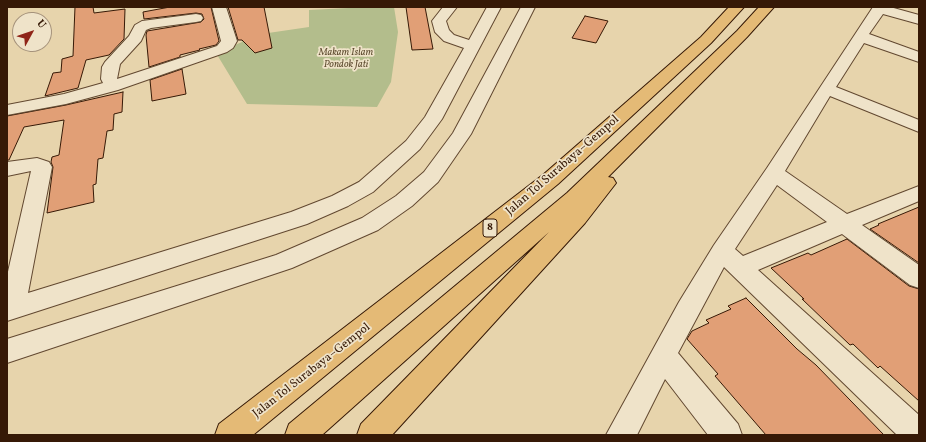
<!DOCTYPE html>
<html>
<head>
<meta charset="utf-8">
<style>
	body { margin:0 }
	#map { position:relative; width:926px; height:442px; overflow:hidden; background:#e7d4ac; font-family:Vollkorn,serif }
	canvas { display:block }
	.frame { position:absolute; inset:0; border:8px solid #361906; pointer-events:none }
	.north { position:absolute; left:12px; top:12px; width:40px; height:40px; box-sizing:border-box; background:#efe3c9; border:1px solid #a5927b; border-radius:50%; rotate:50deg; font-size:11px; font-weight:700; line-height:16px; text-align:center; color:#361906 }
	.north::after { content:''; display:block; margin:auto; width:14px; height:18px; background:#8f2418; clip-path:polygon(50% 0,100% 100%,50% 72%,0 100%) }
</style>
</head>
<body>
<div id="map">
<canvas width="926" height="442"></canvas>
<div class="frame"></div>
<div class="north">U</div>
</div>
<script>
const c = document.querySelector('canvas').getContext('2d');
c.lineJoin = 'round';
function fill(path, color) {
  c.fillStyle = color;
  c.fill(path, 'evenodd');
}
function shape(rows) {
  const path = new Path2D();
  for (const r of rows) {
    path.moveTo(r[0], r[1]);
    for (let i = 2; i < r.length; i += 2) path.lineTo(r[i], r[i + 1]);
  }
  return path;
}
function strokePath(path, color, width, dash) {
  c.strokeStyle = color;
  c.lineWidth = width;
  c.lineCap = dash ? 'butt' : 'round';
  c.setLineDash(dash || []);
  c.stroke(path);
}
function drawText(font, color, halo, rows, align = 'center') {
  c.font = font + ' Vollkorn,serif';
  c.lineWidth = 3.5;
  c.setLineDash([]);
  c.textBaseline = 'middle';
  c.strokeStyle = halo;
  c.fillStyle = color;
  for (const [text, x, y, turn = 0] of rows) {
    c.save();
    c.translate(x, y);
    c.rotate((+turn || 0) * Math.PI / 180);
    c.textAlign = isNaN(turn) ? turn : align;
    if (halo) c.strokeText(text, 0, 0);
    c.fillText(text, 0, 0);
    c.restore();
  }
}
fill(shape([
	[368,7,394,7,398,32,391,82,377,107,247,104,216,53,242,42,241,37,309,27,309,10]
]), '#b3bd8c');
const building = shape([
	[75,7,93,7,94,13,125,9,124,39,109,55,86,60,78,88,45,96,53,73,61,72,62,59,73,56,75,7],
	[170,7,211,7,219,41,216,45,199,49,200,50,180,55,180,57,149,67,146,35,147,31,201,22,204,19,202,14,196,13,144,19,143,12,170,7],
	[228,7,264,7,272,48,255,53,242,40,238,40,228,7],
	[406,7,425,7,433,49,412,50,406,7],
	[585,16,608,21,596,43,572,38,585,16],
	[182,69,186,94,152,101,150,80,182,69],
	[123,92,122,112,114,114,113,130,107,131,103,158,98,159,96,184,93,185,94,202,47,213,53,167,51,162,52,157,59,155,64,120,24,127,9,160,7,160,7,116,66,105,123,92],
	[919,207,919,263,870,229,879,225,878,224,919,207],
	[847,239,909,286,919,289,919,401,880,366,878,368,853,344,850,345,802,299,804,299,771,268,808,253,811,255,847,239],
	[746,298,797,349,816,365,884,435,766,435,715,376,718,374,687,339,692,331,709,323,706,320,731,309,728,306,746,298]
]);
fill(building, '#e19f76');
strokePath(building, '#361906', 1);
const minor = shape([
	[212,7,226,7,237,41,233,48,227,52,118,90,66,104,7,115,7,105,64,94,103,83,101,79,102,67,105,62,129,36,135,25,142,21,196,14,201,15,203,18,201,21,196,22,151,28,146,30,141,41,120,64,117,79,217,46,221,41,212,7],
	[443,7,457,7,446,21,449,30,454,35,469,40,487,7,501,7,442,119,420,149,373,192,348,206,307,224,7,321,7,276,31,171,7,176,7,162,37,158,49,162,52,167,28,293,291,212,332,196,359,182,406,141,425,117,464,48,444,41,435,32,432,21,443,7],
	[521,7,535,7,471,134,438,182,412,206,378,230,292,268,7,363,7,339,276,255,362,218,396,196,424,172,453,133,521,7],
	[873,7,890,7,919,15,919,24,883,14,869,34,919,52,919,62,864,43,836,87,919,120,919,132,830,96,785,171,847,214,919,186,919,201,862,225,919,265,919,288,910,285,842,234,758,270,919,415,919,435,897,435,724,267,678,353,738,424,742,435,708,435,665,379,637,435,606,435,679,302,714,245,767,168,873,7],
	[777,185,827,222,743,256,735,249,777,185]
]);
const highway = shape([
	[729,7,744,7,711,43,558,184,253,435,215,435,219,424,544,174,701,37,729,7],
	[759,7,774,7,747,37,608,177,613,178,616,183,585,223,392,435,357,435,361,424,549,232,322,435,285,435,289,424,567,193,737,31,759,7]
]);
strokePath(minor, '#624830', 2);
strokePath(highway, '#361906', 2);
fill(minor, '#efe3c9');
fill(highway, '#e4ba76');
drawText('italic 10px', '#5c4a2e', '#efe3c9', [
	["Makam Islam",346,53],
	["Pondok Jati",346,65]
]);
for (const [x, y, w] of [
	[490,228,14]
]) {
  const box = new Path2D();
  box.roundRect(x - w / 2, y - 9, w, 18, 3);
  c.fillStyle = '#efe3c9';
  c.fill(box);
  strokePath(box, '#361906', 1);
}
drawText('bold 11px', '#361906', null, [
	["8",490,228]
]);
drawText('12px', '#361906', '#efe3c9', [
	["Jalan Tol Surabaya–Gempol",563,166,-41],
	["Jalan Tol Surabaya–Gempol",312,371,-38]
]);
</script>
</body>
</html>
